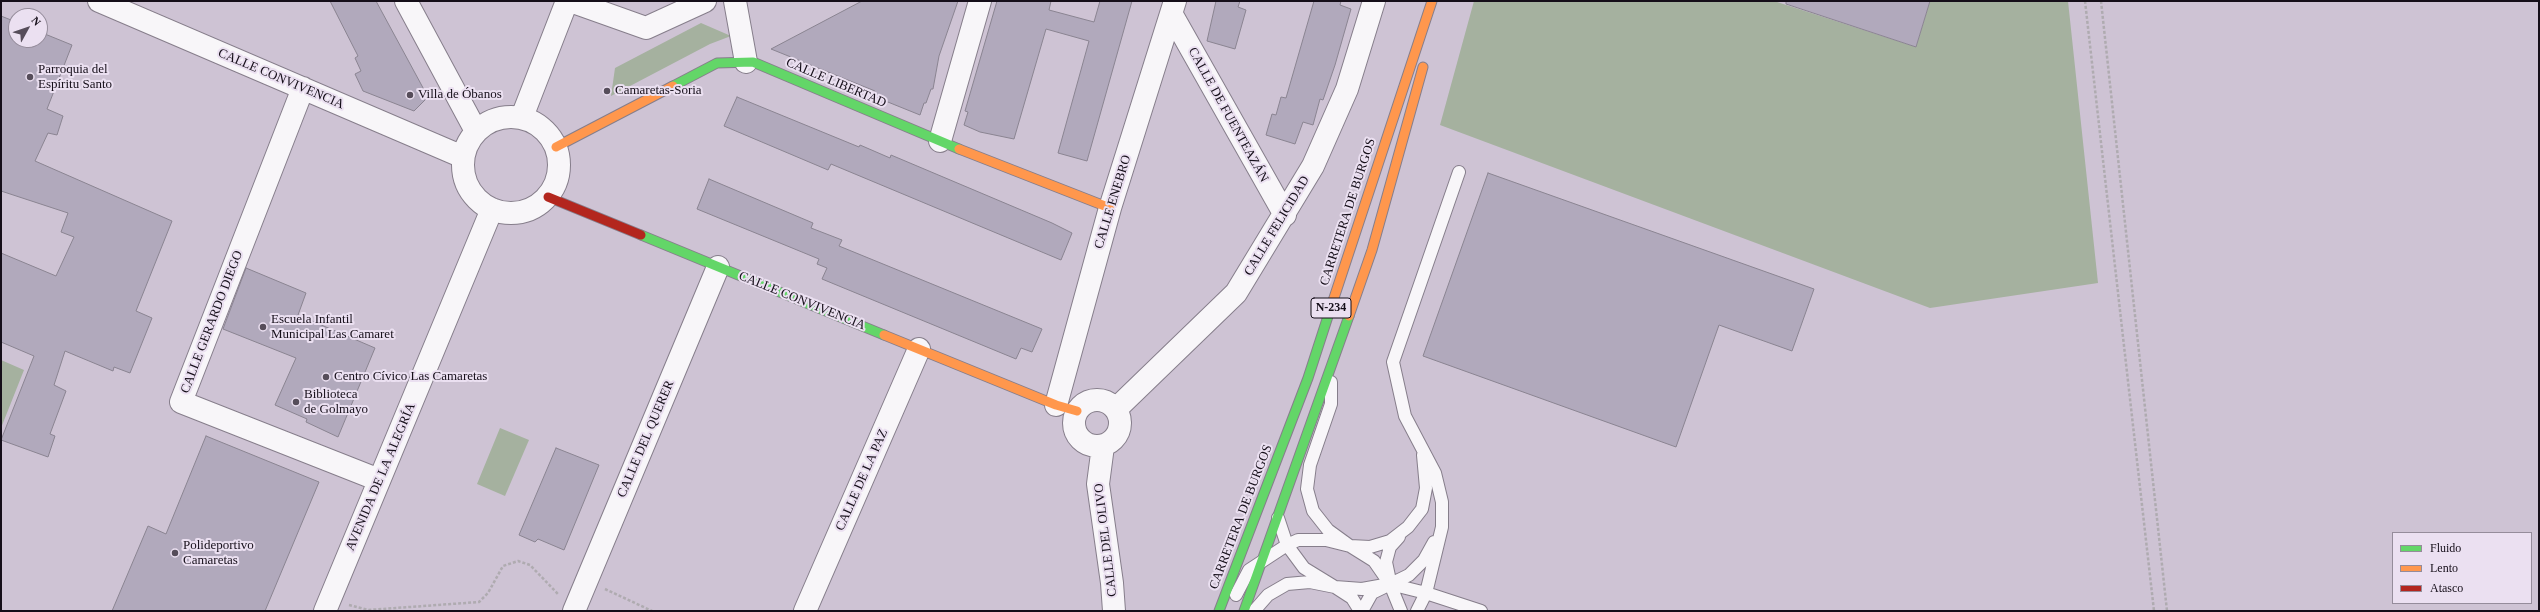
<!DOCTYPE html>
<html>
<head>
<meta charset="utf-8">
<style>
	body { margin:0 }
	#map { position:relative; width:2540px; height:612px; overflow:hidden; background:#cec3d4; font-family:"Times New Roman",serif }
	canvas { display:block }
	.frame { position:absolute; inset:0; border:2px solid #150e19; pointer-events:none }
	.legend { position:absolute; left:2392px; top:532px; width:140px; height:72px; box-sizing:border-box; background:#ebe0f1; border:1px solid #958c9b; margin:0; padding:5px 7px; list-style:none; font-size:12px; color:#150e19 }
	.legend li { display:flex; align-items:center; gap:8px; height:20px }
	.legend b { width:20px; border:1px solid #958c9b }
	.north { position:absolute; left:8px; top:8px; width:40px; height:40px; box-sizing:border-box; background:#ebe0f1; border:1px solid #958c9b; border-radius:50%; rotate:50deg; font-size:11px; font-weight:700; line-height:16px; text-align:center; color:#150e19 }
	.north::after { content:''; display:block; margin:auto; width:14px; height:18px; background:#564d5a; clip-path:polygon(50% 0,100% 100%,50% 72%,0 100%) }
</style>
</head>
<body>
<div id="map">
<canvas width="2540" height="612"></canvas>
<div class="frame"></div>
<ul class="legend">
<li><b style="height:5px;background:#63d668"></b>Fluido</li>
<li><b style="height:5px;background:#ff974d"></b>Lento</li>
<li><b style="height:5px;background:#b3261e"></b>Atasco</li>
</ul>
<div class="north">N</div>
</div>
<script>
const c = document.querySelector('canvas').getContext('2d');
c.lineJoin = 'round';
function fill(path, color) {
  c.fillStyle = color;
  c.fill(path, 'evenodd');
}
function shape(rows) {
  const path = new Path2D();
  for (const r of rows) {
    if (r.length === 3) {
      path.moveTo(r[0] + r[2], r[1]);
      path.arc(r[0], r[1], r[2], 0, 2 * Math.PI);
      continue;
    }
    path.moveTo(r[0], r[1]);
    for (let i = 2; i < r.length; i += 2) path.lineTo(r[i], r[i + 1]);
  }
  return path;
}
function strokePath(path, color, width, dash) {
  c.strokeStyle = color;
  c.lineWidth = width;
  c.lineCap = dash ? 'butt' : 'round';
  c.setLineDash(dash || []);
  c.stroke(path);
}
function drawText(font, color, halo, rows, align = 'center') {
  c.font = font + ' "Times New Roman",serif';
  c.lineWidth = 4;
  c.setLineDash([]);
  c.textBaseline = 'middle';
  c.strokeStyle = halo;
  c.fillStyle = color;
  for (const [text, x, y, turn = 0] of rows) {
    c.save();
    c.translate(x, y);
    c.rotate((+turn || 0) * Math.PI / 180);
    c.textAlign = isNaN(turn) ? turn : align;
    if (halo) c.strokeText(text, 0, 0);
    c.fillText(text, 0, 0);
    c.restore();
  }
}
fill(shape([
	[1474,1,1774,1,1916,47,1930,1,2068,1,2098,283,1930,308,1440,125],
	[701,23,731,36,710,44,611,96,615,68],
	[1,360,24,370,1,428],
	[500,428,529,440,505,496,477,484]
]), '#a5b19f');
const building = shape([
	[330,1,376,1,428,97,414,111,363,91,355,74,361,71,355,58,358,56,330,1],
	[862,1,958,1,939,56,933,89,931,89,926,103,924,103,920,115,873,96,875,91,771,49,862,1],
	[997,1,1051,1,1049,10,1094,22,1100,1,1132,1,1087,161,1058,153,1089,41,1046,29,1014,139,980,132,964,125,968,112,965,111,997,1],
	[1216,1,1240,1,1238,7,1246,10,1235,49,1207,41,1216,1],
	[1314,1,1341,1,1340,5,1351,9,1335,65,1323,100,1320,99,1313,125,1303,122,1295,144,1266,135,1272,114,1276,115,1281,97,1286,98,1314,1],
	[1786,1,1930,1,1916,47,1786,4,1786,1],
	[1,16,16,22,16,40,40,40,40,32,72,45,47,109,63,116,57,135,48,133,35,161,172,221,136,311,152,318,130,373,114,367,113,371,65,351,54,385,66,391,50,434,55,436,48,457,1,440,34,356,1,342,1,253,56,276,74,237,61,232,68,213,1,191,1,16],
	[737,97,859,147,860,145,890,158,891,155,1052,223,1072,233,1061,260,831,164,828,170,724,126,737,97],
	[1488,173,1814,289,1792,351,1719,325,1676,447,1423,356,1488,173],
	[709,179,813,223,811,228,842,240,839,246,1042,329,1032,352,1021,348,1016,359,822,279,827,268,817,264,819,259,697,209,709,179],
	[246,268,306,293,298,315,375,348,338,437,306,422,307,419,275,405,296,358,223,329,246,268],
	[206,436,319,482,265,611,112,611,148,526,166,534,206,436],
	[556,448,599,465,564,550,538,539,535,542,519,535,556,448]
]);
fill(building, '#b1a9bc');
strokePath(building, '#8a8491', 1);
const lane = shape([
	[1331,382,1331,404,1310,465,1307,489,1313,511,1328,530,1350,546,1370,547,1390,541,1408,527,1422,509,1426,488,1423,455],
	[1278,518,1287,545,1304,568,1335,587,1362,589,1390,584,1426,593,1481,611],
	[1390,581,1386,562,1390,547,1399,537],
	[1236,595,1249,570,1287,545,1298,540,1326,540,1350,546,1374,561,1390,584,1401,611],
	[1254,611,1268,595,1287,584,1310,582,1335,587,1352,598,1360,611],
	[1362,611,1372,593,1409,575,1424,560,1434,542],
	[1417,611,1426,593,1442,527,1442,502,1435,473,1405,416,1393,362,1459,172]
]);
const street = shape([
	[99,1,463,157],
	[406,1,476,131],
	[570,1,646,28,705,1],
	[735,1,746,62],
	[1172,15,1285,215],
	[303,88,181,402,379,480],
	[511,165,48],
	[522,117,567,1],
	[940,141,980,1],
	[1097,423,23],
	[1056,405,1110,208,1175,1],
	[1116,409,1236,293,1313,166,1347,89,1374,1],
	[1103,446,1098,484,1112,583,1114,611],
	[325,611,492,209],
	[574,611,718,267],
	[805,611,919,349]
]);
const fast = shape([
	[673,86,717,63,753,62,959,149],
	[641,235,884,335],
	[1219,611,1308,378,1331,307],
	[1244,611,1349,316]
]);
const slow = shape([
	[556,147,673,86],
	[959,149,1110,208],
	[1331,307,1432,1],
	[1349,316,1372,250,1423,67],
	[884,335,1056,405,1077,411]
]);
const jam = shape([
	[548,197,641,235]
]);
strokePath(lane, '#867e8b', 14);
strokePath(street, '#867e8b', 24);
strokePath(fast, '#867e8b', 11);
strokePath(slow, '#867e8b', 11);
strokePath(jam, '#867e8b', 11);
strokePath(shape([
	[2085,1,2154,611],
	[2101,1,2167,611],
	[605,589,652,611],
	[349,605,368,610,479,602,488,593,503,566,518,561,530,565,558,594]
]), '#afabb0', 2.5, [3, 2]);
strokePath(lane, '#f8f6f9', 12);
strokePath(street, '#f8f6f9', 22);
strokePath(fast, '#63d668', 9);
strokePath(slow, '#ff974d', 9);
strokePath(jam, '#b3261e', 9);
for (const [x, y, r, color] of [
	[30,77,4,"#564d5a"],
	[607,91,4,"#564d5a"],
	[410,95,4,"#564d5a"],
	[263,327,4,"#564d5a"],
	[326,377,4,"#564d5a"],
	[296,402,4,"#564d5a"],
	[175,553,4,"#564d5a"]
]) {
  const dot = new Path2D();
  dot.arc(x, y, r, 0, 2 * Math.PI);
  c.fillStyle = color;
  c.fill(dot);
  strokePath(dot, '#ebe0f1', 1.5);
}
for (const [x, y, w] of [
	[1331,308,40]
]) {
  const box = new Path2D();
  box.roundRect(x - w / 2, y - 10, w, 20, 3);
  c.fillStyle = '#ebe0f1';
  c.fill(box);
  strokePath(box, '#150e19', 1);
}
drawText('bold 12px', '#150e19', null, [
	["N-234",1331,308]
]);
drawText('13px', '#150e19', '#ebe0f1', [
	["Parroquia del",38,70],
	["Espíritu Santo",38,85],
	["Camaretas-Soria",615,91],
	["Villa de Óbanos",418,95],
	["Escuela Infantil",271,320],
	["Municipal Las Camaret",271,335],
	["Centro Cívico Las Camaretas",334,377],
	["Biblioteca",304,395],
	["de Golmayo",304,410],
	["Polideportivo",183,546],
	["Camaretas",183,561]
], 'left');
drawText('13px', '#150e19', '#ebe0f1', [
	["CALLE CONVIVENCIA",281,79,23],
	["CALLE LIBERTAD",836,83,23],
	["CALLE DE FUENTEAZÁN",1228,115,61],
	["CALLE ENEBRO",1113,202,-73],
	["CARRETERA DE BURGOS",1348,212,-72],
	["CALLE FELICIDAD",1277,226,-59],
	["CALLE CONVIVENCIA",802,301,22],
	["CALLE GERARDO DIEGO",212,322,-69],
	["CALLE DEL QUERER",646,439,-67],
	["AVENIDA DE LA ALEGRÍA",381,477,-67],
	["CALLE DE LA PAZ",862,480,-66],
	["CARRETERA DE BURGOS",1241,517,-69],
	["CALLE DEL OLIVO",1106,540,-97]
]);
</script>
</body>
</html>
